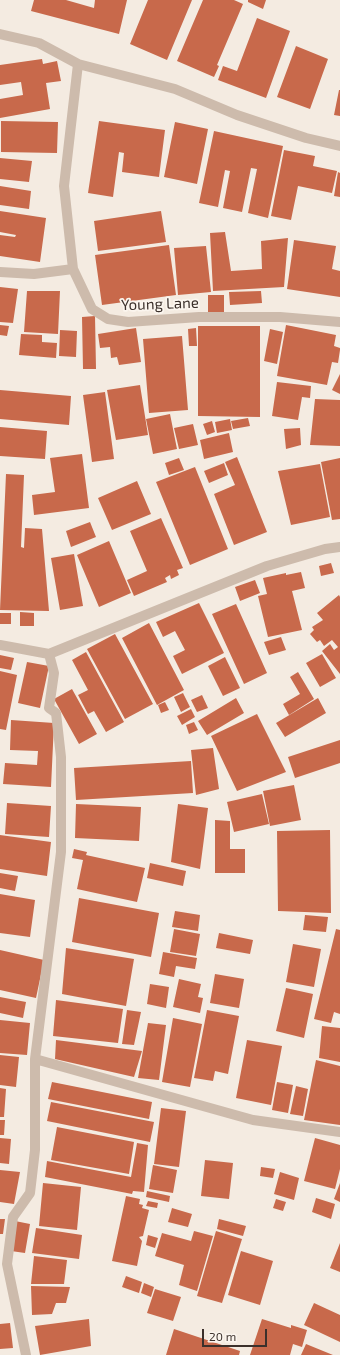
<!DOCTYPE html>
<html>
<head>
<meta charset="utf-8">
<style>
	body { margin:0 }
	#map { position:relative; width:340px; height:1355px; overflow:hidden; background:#f4ebe1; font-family:"Exo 2",sans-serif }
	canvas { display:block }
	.scale { position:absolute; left:202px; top:1329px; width:65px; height:18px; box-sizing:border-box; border:2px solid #3b302b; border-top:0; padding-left:5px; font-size:12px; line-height:14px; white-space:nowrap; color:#3b302b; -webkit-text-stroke:3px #fbf5ee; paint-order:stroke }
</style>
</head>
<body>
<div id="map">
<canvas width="340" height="1355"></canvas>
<div class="scale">20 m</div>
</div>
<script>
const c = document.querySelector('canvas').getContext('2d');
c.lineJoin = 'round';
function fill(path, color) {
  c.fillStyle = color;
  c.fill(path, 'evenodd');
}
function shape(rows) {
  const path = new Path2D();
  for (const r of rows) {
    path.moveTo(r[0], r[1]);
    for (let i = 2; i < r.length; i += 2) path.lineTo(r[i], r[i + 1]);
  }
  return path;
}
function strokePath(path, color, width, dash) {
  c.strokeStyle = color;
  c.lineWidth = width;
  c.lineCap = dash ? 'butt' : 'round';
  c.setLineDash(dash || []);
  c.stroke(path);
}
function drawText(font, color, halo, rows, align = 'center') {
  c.font = font + ' "Exo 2",sans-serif';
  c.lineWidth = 3.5;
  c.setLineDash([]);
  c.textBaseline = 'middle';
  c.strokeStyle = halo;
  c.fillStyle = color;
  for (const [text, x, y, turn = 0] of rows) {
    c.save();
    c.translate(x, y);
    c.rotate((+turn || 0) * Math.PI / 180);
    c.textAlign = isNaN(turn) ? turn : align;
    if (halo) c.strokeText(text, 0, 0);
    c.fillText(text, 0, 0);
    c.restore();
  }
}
fill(shape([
	[34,0,66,0,94,8,95,0,127,0,119,34,31,11],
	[148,0,192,0,167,60,130,44],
	[203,0,234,0,243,4,217,65,219,66,214,77,177,61],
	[248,0,266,0,263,9,248,2],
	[257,18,290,31,266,98,218,80,223,66,237,71],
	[296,46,328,59,310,109,277,97],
	[42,59,43,64,57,61,61,81,46,83,50,109,0,118,0,99,23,95,21,82,0,85,0,65],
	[339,90,340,90,340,116,334,115],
	[1,121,58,122,57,153,1,152],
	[99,121,165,130,159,177,122,172,124,153,119,152,113,197,88,193],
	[175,122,208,129,197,184,164,177],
	[214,131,283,146,268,218,248,213,257,169,251,168,242,212,223,208,230,171,225,170,218,207,199,203],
	[284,150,315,156,313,166,337,171,332,193,298,186,291,220,271,216],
	[0,158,32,161,29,182,0,179],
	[338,172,340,173,340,197,334,196],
	[0,186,31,191,29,209,0,205],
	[0,211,46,218,40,262,0,256,0,235,15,237,16,235,0,232],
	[161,211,166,242,98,251,94,221],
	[225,232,231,271,262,269,261,241,288,238,284,287,213,291,210,233],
	[294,240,336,246,332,269,340,271,340,297,287,289],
	[169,245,176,295,102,305,95,255],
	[206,246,211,292,178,295,174,248],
	[0,287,18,289,13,323,0,322],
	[27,291,60,291,58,334,24,332],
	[261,291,262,303,230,305,229,292],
	[208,295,224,295,224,312,208,313],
	[95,316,96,369,83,369,82,317],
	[0,325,9,326,7,336,0,335],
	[286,325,336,335,334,346,340,348,340,350,338,363,332,362,327,385,277,376],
	[198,326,260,326,260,417,198,416],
	[136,328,141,362,119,365,117,357,111,358,110,347,100,348,98,334],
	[196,328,197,346,189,346,188,329],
	[270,329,283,332,277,364,264,361],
	[60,330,77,331,76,357,59,356],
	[21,334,42,335,42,342,57,343,56,358,19,355],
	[182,336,188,410,149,413,143,339],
	[340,374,340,394,332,390],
	[277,382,311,386,310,398,302,397,298,420,272,416],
	[140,385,148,435,116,440,107,390],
	[0,390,71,396,69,425,0,419],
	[105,392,114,459,92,462,83,395],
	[315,399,340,400,340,446,310,445],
	[170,414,177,449,153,454,146,419],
	[248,418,250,426,233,429,231,421],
	[230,419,232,430,217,433,215,422],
	[212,421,215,432,207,435,203,424],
	[193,424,198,445,179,449,174,428],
	[0,427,47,431,45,459,0,456],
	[300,428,301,445,286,449,284,429],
	[229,433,233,452,204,459,200,440],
	[82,454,89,508,34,515,32,495,55,492,50,458],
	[237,457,267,532,234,545,214,494,235,485,225,462],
	[179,458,184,470,169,475,165,463],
	[340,458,340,519,332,520,321,462],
	[224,463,228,475,209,483,204,471],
	[320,464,330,517,291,525,278,471],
	[195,467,228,549,190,565,156,482],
	[6,474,24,475,21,547,24,548,25,528,42,529,49,611,0,610],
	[137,481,151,514,112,530,98,498],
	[161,518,183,568,177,570,179,575,171,579,170,575,165,578,167,582,134,596,127,580,147,571,130,531],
	[90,522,96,537,71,547,66,531],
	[109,541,131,593,99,607,77,555],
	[74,554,83,606,60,610,51,558],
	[331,563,334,573,321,576,319,566],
	[301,572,305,588,292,591,302,630,268,637,258,596,267,594,263,578,286,573,286,575],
	[255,580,260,593,240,601,235,587],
	[339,595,340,597,340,674,322,651,330,644,334,650,338,647,332,640,324,646,320,640,317,642,310,634,314,630,312,627,323,620,317,613],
	[199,603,224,653,182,674,173,656,185,650,175,631,163,637,156,622],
	[236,604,267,673,244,684,212,614],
	[20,612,34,613,34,626,20,626],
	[0,613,11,613,11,624,0,624],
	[149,623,184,690,157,705,122,638],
	[115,634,153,704,125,719,87,649],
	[281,637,286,650,269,655,264,642],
	[86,652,124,722,106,732,94,711,88,714,78,695,88,690,72,660],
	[322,654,336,678,320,687,306,663],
	[0,655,14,658,11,670,0,668],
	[225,657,240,688,223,696,208,666],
	[27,662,49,666,40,708,18,703],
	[0,671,17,675,6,730,0,729],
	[298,672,314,699,289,715,283,704,300,694,290,677],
	[72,689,97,734,79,744,54,699],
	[183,693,190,707,181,712,174,697],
	[202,695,208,708,197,712,191,700],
	[236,698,244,713,207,735,198,721],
	[318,698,326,713,285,737,276,723],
	[165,702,169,710,161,713,158,705],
	[191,709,195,717,182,725,177,716],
	[257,714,286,772,237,791,211,736],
	[11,720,54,723,51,787,3,784,5,763,37,765,38,751,10,750],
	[194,722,198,730,189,734,186,725],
	[340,740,340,763,295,778,288,757],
	[213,748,219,789,196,795,191,750],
	[191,761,193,793,76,800,74,768],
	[294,785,301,820,270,826,263,791],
	[262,794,269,824,234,832,227,802],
	[7,803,51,806,49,837,5,834],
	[76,804,141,807,139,841,75,838],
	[178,804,208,808,200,869,171,862],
	[215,820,230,821,230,849,245,849,245,873,215,873],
	[330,830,331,913,278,911,277,831],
	[0,835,51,842,47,876,0,869],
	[74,849,87,852,86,855,145,868,137,902,77,889,83,860,72,858],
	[150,863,186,871,183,886,147,878],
	[0,873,18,876,15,891,0,888],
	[0,894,35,900,30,937,0,933],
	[79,898,159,913,151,957,72,942],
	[175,911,200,915,198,931,172,927],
	[305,915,328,917,326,932,303,930],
	[174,929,200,934,196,956,170,952],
	[336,929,340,930,340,1014,334,1012,331,1023,314,1019],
	[219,933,253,940,250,954,216,948],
	[293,944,321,949,314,987,286,982],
	[66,948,134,959,126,1006,62,994],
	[0,950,44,960,36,998,0,990],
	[163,952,197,958,195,969,176,966,174,977,159,974],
	[215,974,244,979,239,1008,210,1003],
	[179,979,201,984,198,997,203,998,200,1013,173,1007],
	[150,984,169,987,166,1008,147,1004],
	[286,988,313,994,304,1038,276,1031],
	[0,997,26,1002,23,1018,0,1013],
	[56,1000,123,1009,118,1043,53,1036],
	[127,1010,141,1012,134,1045,122,1044],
	[207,1010,239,1016,228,1074,215,1071,213,1081,194,1078],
	[173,1018,202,1024,190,1087,162,1082],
	[0,1020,30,1023,27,1055,0,1053],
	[148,1023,166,1025,159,1080,138,1078],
	[322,1026,340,1028,340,1062,319,1058],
	[56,1040,142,1051,134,1077,55,1059],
	[247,1040,282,1046,271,1105,236,1098],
	[0,1055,19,1057,16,1087,0,1085],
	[316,1060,340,1066,340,1125,304,1120],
	[52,1082,152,1102,149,1119,48,1099],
	[277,1082,293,1085,288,1113,272,1110],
	[296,1086,308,1089,303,1116,290,1114],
	[0,1088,6,1089,4,1117,0,1117],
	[51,1102,154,1122,150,1142,47,1121],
	[161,1108,186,1111,179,1167,154,1164],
	[0,1120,5,1120,4,1135,0,1135],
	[57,1127,134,1142,129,1174,51,1160],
	[0,1138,11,1139,9,1164,0,1163],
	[315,1138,340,1145,340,1169,335,1189,304,1181],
	[137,1143,148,1145,144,1192,133,1191,132,1194,45,1177,47,1161,131,1177],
	[205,1160,233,1163,229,1199,201,1196],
	[153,1165,177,1170,173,1193,149,1189],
	[261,1167,275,1169,273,1178,260,1176],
	[0,1170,20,1172,14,1204,0,1202],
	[280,1172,299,1178,294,1200,274,1194],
	[43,1183,81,1187,77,1230,39,1226],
	[340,1183,340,1202,334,1199],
	[147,1191,170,1196,169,1202,146,1197],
	[126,1196,140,1199,139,1204,143,1205,142,1208,149,1210,143,1236,139,1237,142,1241,137,1266,112,1261],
	[316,1198,335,1204,331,1219,312,1212],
	[276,1199,286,1202,283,1211,273,1208],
	[148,1201,158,1203,157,1208,146,1206],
	[172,1208,192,1214,188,1227,168,1222],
	[0,1219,5,1219,3,1234,0,1234],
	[219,1219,246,1226,243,1236,217,1229],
	[15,1221,30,1224,25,1253,11,1251],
	[36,1228,82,1235,79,1259,32,1253],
	[194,1231,213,1236,197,1291,179,1285,184,1265,155,1256,162,1233,191,1241],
	[216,1231,242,1239,222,1303,197,1296],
	[148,1235,158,1238,155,1248,146,1245],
	[340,1243,340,1272,330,1268],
	[241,1251,273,1261,260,1305,228,1295],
	[34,1256,67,1260,64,1284,31,1284],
	[126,1276,142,1282,139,1293,122,1287],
	[144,1283,154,1287,151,1297,141,1293],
	[31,1286,70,1287,66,1303,56,1303,52,1314,32,1315],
	[155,1289,181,1297,173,1321,147,1313],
	[314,1303,340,1315,340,1342,304,1325],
	[89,1319,91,1346,40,1355,35,1326],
	[262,1319,291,1328,291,1325,307,1330,302,1347,293,1344,290,1355,250,1355],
	[10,1323,13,1348,0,1349,0,1324],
	[174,1329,240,1351,239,1355,166,1355],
	[306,1344,333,1355,301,1355]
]), '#c8694b');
strokePath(shape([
	[0,34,39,43,78,64,175,89,237,115,306,138,340,146],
	[78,64,64,186,73,269,92,309,108,319,128,322,199,317,280,317,340,322],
	[0,272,34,274,73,269],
	[0,645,49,654,267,566,325,549,340,547],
	[35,1059,253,1120,340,1132],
	[26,1355,7,1264,13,1217,30,1193,35,1150,35,1059,61,852,61,757,56,713,49,708,54,673,49,654]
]), '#cdbbac', 10);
drawText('15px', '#3b302b', '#fbf5ee', [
	["Young Lane",160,304,-2]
]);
</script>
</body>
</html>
